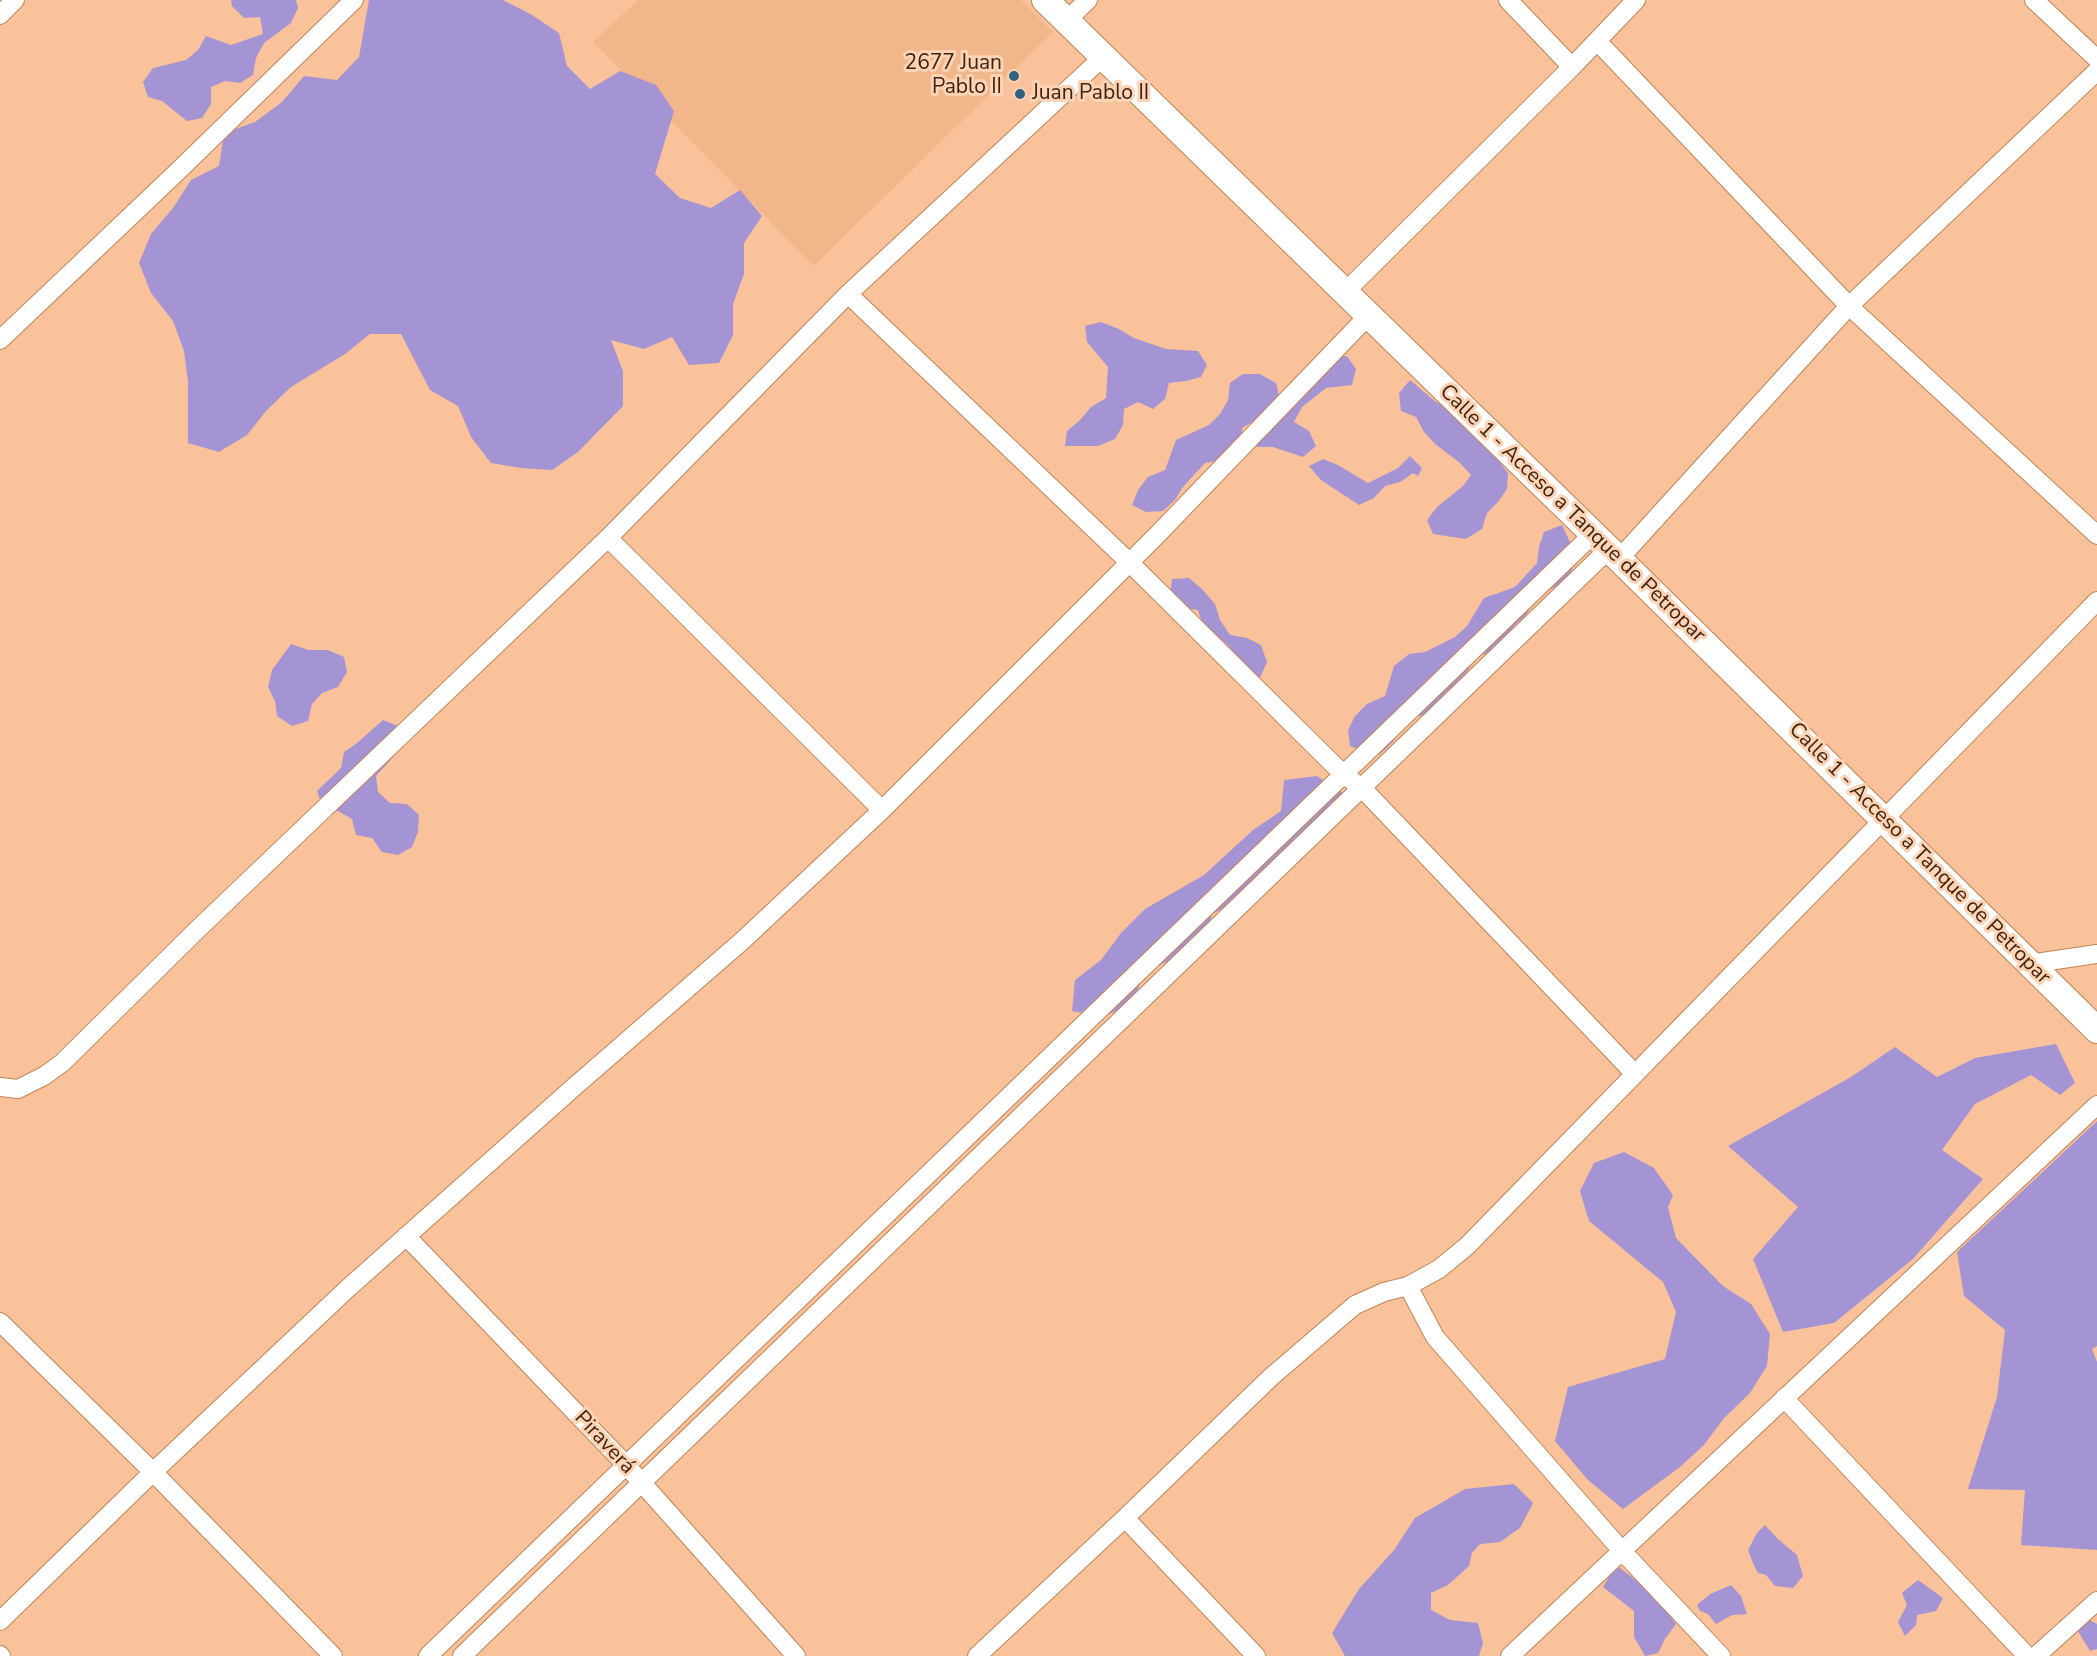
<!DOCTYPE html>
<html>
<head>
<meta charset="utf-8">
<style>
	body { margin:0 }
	canvas { display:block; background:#fac29b }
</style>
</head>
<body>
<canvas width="2097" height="1656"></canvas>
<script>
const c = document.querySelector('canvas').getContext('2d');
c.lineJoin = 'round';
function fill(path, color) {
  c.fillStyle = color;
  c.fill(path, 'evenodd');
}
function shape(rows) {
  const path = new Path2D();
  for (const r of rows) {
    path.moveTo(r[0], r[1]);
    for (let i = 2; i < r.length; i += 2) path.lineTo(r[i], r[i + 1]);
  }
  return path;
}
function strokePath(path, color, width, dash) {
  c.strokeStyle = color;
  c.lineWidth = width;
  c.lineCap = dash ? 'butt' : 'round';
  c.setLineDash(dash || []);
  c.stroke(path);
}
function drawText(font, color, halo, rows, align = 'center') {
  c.font = font + ' "Nunito Sans",sans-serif';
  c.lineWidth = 6;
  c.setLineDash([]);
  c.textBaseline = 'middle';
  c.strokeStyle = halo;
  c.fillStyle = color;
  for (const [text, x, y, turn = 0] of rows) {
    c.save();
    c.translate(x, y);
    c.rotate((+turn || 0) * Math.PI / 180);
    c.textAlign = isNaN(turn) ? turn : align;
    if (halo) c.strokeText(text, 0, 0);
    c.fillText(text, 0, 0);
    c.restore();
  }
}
fill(shape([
	[638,0,1021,0,1053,32,814,266,593,42]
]), '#f2b68b');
fill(shape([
	[231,0,296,0,298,8,291,23,264,43,256,58,253,75,240,83,225,81,211,87,211,104,202,118,187,121,162,101,148,97,143,82,153,68,186,60,198,50,206,36,231,45,263,34,260,17,244,18,232,6],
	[369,0,503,0,532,15,559,33,567,66,590,89,620,71,656,85,674,111,655,174,680,198,711,208,740,190,762,216,744,243,744,274,733,304,733,335,719,363,689,365,672,337,644,349,611,340,623,371,623,406,578,452,552,470,521,468,491,463,471,437,458,406,430,390,401,334,370,334,345,354,291,387,266,411,247,435,219,452,188,443,188,382,184,351,173,321,151,293,139,263,151,234,173,208,191,180,219,166,224,133,255,122,282,102,304,76,337,80,359,57],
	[1101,322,1119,329,1134,338,1166,349,1198,351,1207,365,1201,377,1186,381,1169,383,1165,399,1153,409,1138,402,1124,409,1123,425,1115,439,1098,446,1065,446,1067,431,1080,420,1091,407,1106,398,1108,367,1087,342,1085,326],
	[1347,356,1356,369,1352,385,1326,388,1302,407,1294,422,1309,431,1316,446,1303,457,1273,447,1257,447,1251,431,1258,419,1242,428,1242,445,1235,458,1205,463,1183,487,1175,500,1163,511,1146,512,1132,505,1138,490,1148,477,1165,470,1176,440,1209,425,1220,414,1228,400,1230,383,1243,374,1260,374,1276,383,1279,396,1331,357],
	[1410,380,1436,402,1451,411,1461,424,1498,460,1508,473,1507,489,1498,502,1487,513,1482,529,1466,539,1433,534,1427,520,1437,507,1463,486,1471,475,1460,463,1435,444,1424,432,1416,417,1401,411,1399,393],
	[1410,456,1422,468,1418,476,1413,473,1400,482,1385,486,1374,498,1359,505,1321,480,1309,466,1323,459,1338,465,1368,483,1398,468],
	[1562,525,1575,553,1572,570,1563,583,1549,590,1535,601,1526,615,1514,626,1506,641,1494,652,1479,655,1460,681,1446,692,1442,708,1428,715,1411,717,1401,728,1393,742,1380,754,1365,752,1350,746,1348,730,1355,716,1367,704,1385,696,1394,666,1409,654,1425,652,1455,637,1467,626,1484,598,1515,587,1537,563,1539,547,1544,532],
	[1189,578,1202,589,1215,604,1220,620,1230,635,1247,638,1261,645,1267,662,1260,678,1247,671,1228,645,1203,625,1198,610,1182,608,1170,595,1172,579],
	[291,644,308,650,328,650,344,657,347,672,338,687,322,693,312,704,308,721,292,726,277,716,275,701,268,687,272,670],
	[383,720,398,726,401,743,394,756,376,776,378,792,390,803,407,804,419,815,418,832,412,847,398,855,382,852,372,838,356,835,352,819,338,811,323,808,317,791,341,768,344,752,357,743],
	[1317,776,1345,794,1240,900,1212,914,1204,945,1144,972,1133,1003,1103,1017,1072,1011,1075,980,1101,960,1121,933,1145,909,1204,875,1253,830,1281,811,1284,780],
	[2056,1044,2075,1083,2060,1095,2031,1075,1975,1104,1942,1150,1983,1179,1913,1259,1834,1323,1783,1332,1753,1259,1798,1207,1728,1146,1851,1077,1895,1047,1937,1077,1975,1058],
	[2097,1121,2097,1346,2092,1349,2097,1362,2097,1550,2021,1545,2025,1490,1968,1489,1997,1397,2005,1330,1964,1296,1957,1252],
	[1624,1152,1654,1168,1673,1195,1668,1207,1676,1238,1723,1286,1751,1304,1770,1334,1767,1366,1750,1393,1724,1418,1704,1445,1680,1467,1623,1509,1588,1480,1555,1441,1568,1387,1665,1359,1676,1312,1663,1282,1589,1221,1580,1191,1594,1163],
	[1514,1484,1533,1503,1520,1528,1500,1542,1480,1544,1472,1553,1469,1566,1448,1585,1431,1593,1431,1610,1450,1620,1478,1623,1483,1643,1479,1656,1345,1656,1332,1633,1359,1589,1394,1550,1415,1518,1465,1489],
	[1765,1525,1778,1539,1797,1555,1803,1576,1793,1588,1775,1586,1766,1575,1758,1573,1753,1563,1748,1550,1757,1533],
	[1616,1565,1654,1594,1676,1624,1665,1639,1658,1653,1645,1656,1634,1637,1634,1611,1603,1587],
	[1918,1580,1943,1598,1936,1611,1917,1615,1916,1625,1905,1636,1898,1622,1907,1605,1902,1593],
	[1731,1585,1741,1596,1747,1614,1732,1615,1716,1624,1708,1614,1700,1611,1697,1605,1710,1594],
	[2086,1618,2097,1624,2097,1649,2090,1651,2076,1628]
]), '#a594d4');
const street = shape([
	[1508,0,1572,67],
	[2034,0,2097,59],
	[0,15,15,0],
	[1066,21,1088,0],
	[1598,42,1849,306,2097,535],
	[1345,292,1572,67,1636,0],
	[848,294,1129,562,1343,774,1362,788,1635,1074],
	[0,340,176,173,354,0],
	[608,538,882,810],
	[1619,559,1849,306,2097,71],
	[2029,964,2097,954],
	[0,1087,18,1089,44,1076,62,1063,199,928,608,538,848,294,1103,57],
	[406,1236,626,1465,796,1656],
	[1408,1286,1435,1337,1622,1551,1721,1656],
	[0,1322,153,1472,333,1656],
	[1784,1398,2027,1656],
	[1125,1518,1256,1656],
	[0,1621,153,1472,346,1290,574,1087,742,941,882,810,1157,535,1369,315],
	[0,1655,1,1656],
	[428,1656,1593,534],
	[462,1656,1609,549],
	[977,1656,1125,1518,1271,1377,1355,1305,1384,1292,1408,1286,1439,1269,1467,1246,2097,601],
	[1510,1656,2097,1105],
	[2036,1656,2097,1601]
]);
const secondary = shape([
	[1045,0,1619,559,2097,1030]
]);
strokePath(street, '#c38252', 20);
strokePath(secondary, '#c38252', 28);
strokePath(street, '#fff', 18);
strokePath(secondary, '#fff', 26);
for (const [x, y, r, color] of [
	[1014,76,6,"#2f627f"],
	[1020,94,6,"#2f627f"]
]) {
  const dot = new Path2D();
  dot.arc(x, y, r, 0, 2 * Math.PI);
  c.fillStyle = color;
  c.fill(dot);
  strokePath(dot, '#fdd3b5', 2);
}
drawText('21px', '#3e230f', '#fdd3b5', [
	["2677 Juan",1002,64],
	["Pablo II",1002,88],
	["Juan Pablo II",1032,94,"left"]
], 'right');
drawText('21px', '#3e230f', '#fdd3b5', [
	["Calle 1 - Acceso a Tanque de Petropar",1572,514,44],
	["Calle 1 - Acceso a Tanque de Petropar",1919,854,45],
	["Piraverá",604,1443,47]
]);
</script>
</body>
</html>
